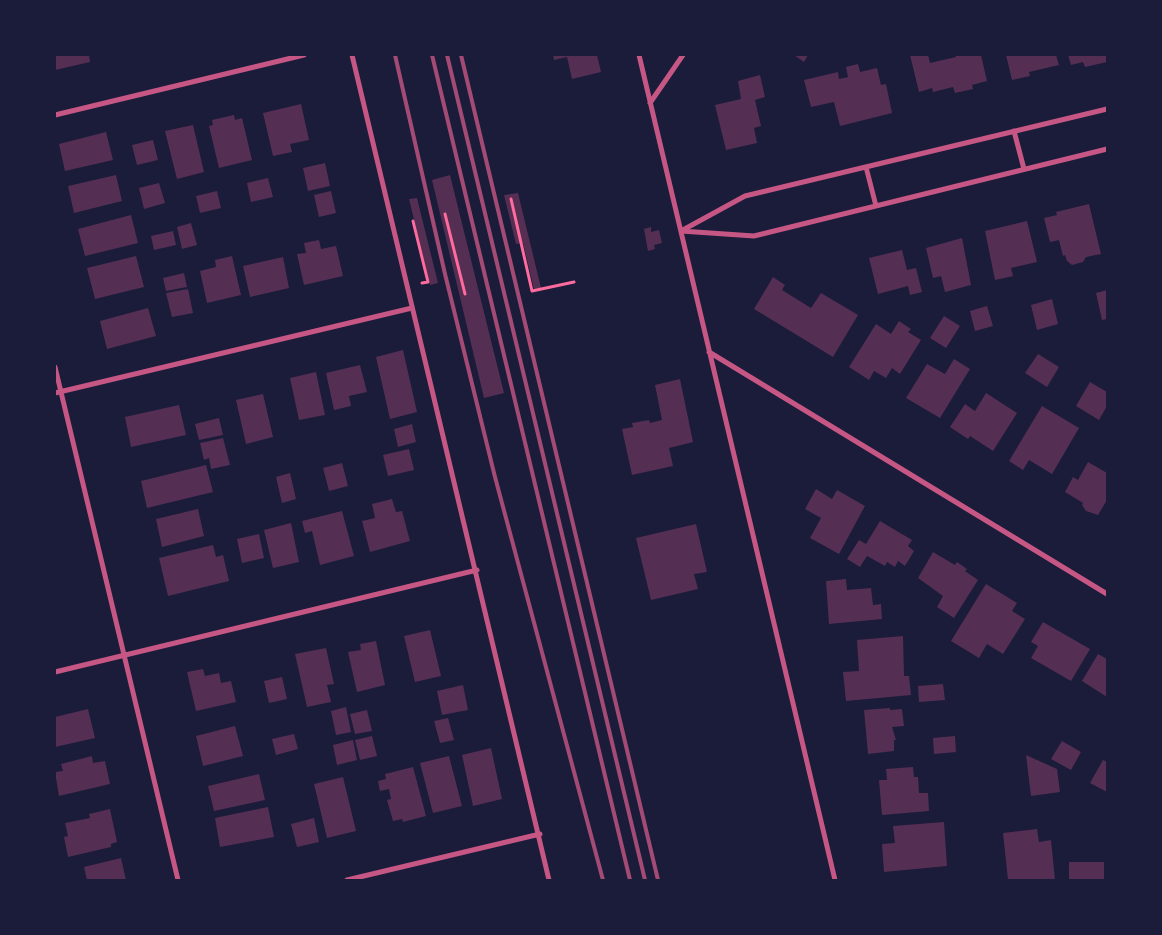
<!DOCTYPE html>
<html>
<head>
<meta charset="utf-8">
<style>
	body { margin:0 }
	#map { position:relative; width:1162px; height:935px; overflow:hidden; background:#1b1b3a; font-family:"Titillium Web",sans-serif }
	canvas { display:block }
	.frame { position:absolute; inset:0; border:56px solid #1b1b3a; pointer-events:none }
</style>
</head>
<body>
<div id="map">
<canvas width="1162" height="935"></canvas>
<div class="frame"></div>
</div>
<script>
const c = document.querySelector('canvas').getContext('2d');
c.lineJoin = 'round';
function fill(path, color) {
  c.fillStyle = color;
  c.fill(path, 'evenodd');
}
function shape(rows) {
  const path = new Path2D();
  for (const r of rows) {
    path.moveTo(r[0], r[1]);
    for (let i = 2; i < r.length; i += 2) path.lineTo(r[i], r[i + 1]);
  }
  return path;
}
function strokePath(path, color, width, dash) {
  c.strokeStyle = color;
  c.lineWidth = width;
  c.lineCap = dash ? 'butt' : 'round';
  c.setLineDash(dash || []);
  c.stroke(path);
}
fill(shape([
	[55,55,89,55,90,62,55,70],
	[553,55,597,55,601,72,572,79,567,57,554,60],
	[794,55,808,55,804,62],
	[910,55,928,55,930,63,956,57,955,55,981,55,987,81,972,85,973,89,955,93,953,87,933,92,932,88,919,92],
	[1006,55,1056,55,1059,65,1029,72,1030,76,1012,80],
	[1068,55,1107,55,1107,62,1085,67,1083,62,1071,65],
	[858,64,860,72,877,68,881,85,886,84,892,113,840,126,834,102,811,107,804,80,838,72,839,79,848,77,846,67],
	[760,75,765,97,755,100,761,126,754,128,757,143,726,150,715,105,741,99,738,81],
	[301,104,309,140,290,144,292,152,273,156,263,113],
	[234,115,235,120,242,118,252,160,219,168,209,126,213,125,212,120],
	[193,125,204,172,177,179,165,131],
	[106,132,113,160,65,171,59,144],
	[153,140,158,160,137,165,132,145],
	[325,163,330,186,308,191,303,168],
	[116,175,122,201,74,213,68,186],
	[450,175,504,393,484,398,432,180],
	[268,178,273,197,251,202,247,183],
	[159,183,165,203,144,209,139,188],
	[217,191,221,208,200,213,196,196],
	[331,191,336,213,319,217,314,195],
	[518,193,541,288,534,289,523,243,516,244,504,195],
	[417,198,438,283,430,285,409,199],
	[1089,204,1101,254,1086,257,1083,262,1072,265,1067,261,1065,255,1063,256,1059,240,1050,242,1044,218,1057,215,1056,212],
	[131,215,138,243,85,256,78,229],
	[1027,221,1037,262,1011,268,1013,276,995,280,985,231],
	[191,223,197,245,182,249,177,227],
	[651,227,651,232,659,230,662,243,654,245,655,249,648,251,644,229],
	[173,231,176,245,154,250,151,236],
	[962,238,971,285,945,292,941,276,933,278,926,248],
	[319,240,321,249,336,246,343,276,304,285,297,254,306,253,304,243],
	[902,250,907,270,916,268,922,292,910,295,908,286,878,294,869,258],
	[136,256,144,287,95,299,87,268],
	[232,256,241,295,207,303,200,271,216,267,215,260],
	[283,257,289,288,250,297,243,266],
	[184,273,187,287,166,291,163,278],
	[773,277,785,285,782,290,811,308,821,293,858,315,833,357,754,309],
	[188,289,193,313,172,317,166,293],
	[1107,290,1107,319,1102,320,1096,293],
	[1052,299,1058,324,1037,330,1031,305],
	[987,306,993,326,975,331,970,311],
	[148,308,156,336,107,349,100,321],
	[944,316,960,326,946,348,930,338],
	[899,321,911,329,908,332,921,340,900,374,892,368,886,378,874,371,869,380,849,367,876,324,891,334],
	[403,350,417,412,390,419,376,357],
	[1038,354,1059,367,1047,387,1025,373],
	[954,359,970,369,940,418,906,398,927,364,945,374],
	[360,365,367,392,349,396,351,406,334,410,326,373],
	[316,372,325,415,299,420,290,378],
	[680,379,693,442,669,448,673,466,632,475,622,429,633,427,632,423,649,420,650,423,662,420,655,385],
	[1090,382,1107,392,1107,406,1099,420,1076,406],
	[986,393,1017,413,993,451,970,436,968,439,950,427,965,404,975,411],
	[263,394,273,437,246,444,236,400],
	[179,405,186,435,131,447,125,417],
	[1042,406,1079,428,1052,474,1029,460,1023,470,1009,461],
	[219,418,223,435,199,440,195,424],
	[412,424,416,442,398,447,394,429],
	[223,438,230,465,211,469,209,458,204,460,200,443],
	[409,449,414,470,388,476,383,455],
	[1088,462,1107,473,1107,500,1098,515,1086,511,1082,505,1083,503,1065,492,1073,477,1078,480],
	[342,463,348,486,329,491,323,468],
	[206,465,213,492,147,508,141,481],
	[290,473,296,499,282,503,276,477],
	[816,489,832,499,837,490,865,506,839,554,810,538,821,518,805,509],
	[392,499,396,512,402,511,410,541,370,552,362,521,375,518,372,504],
	[198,509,204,536,162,547,156,519],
	[342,511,354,556,320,565,312,531,305,533,302,521],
	[880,521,912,540,908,546,914,551,905,566,898,561,895,567,887,562,885,566,867,556,860,567,847,559,859,540,866,544],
	[291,523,299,562,273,568,264,530],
	[696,524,707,572,694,574,698,589,651,600,636,538],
	[259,534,264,558,242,563,237,539],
	[213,545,216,557,223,555,229,581,168,596,159,558],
	[933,552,955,565,957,562,967,569,965,571,978,580,954,618,937,607,943,596,918,578],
	[846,579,847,590,871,588,873,605,881,604,882,619,829,624,826,581],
	[986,584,1017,603,1012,611,1025,619,1003,654,987,644,979,658,951,641],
	[1043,622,1090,649,1071,681,1031,658,1038,646,1031,642],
	[430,630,441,676,415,682,404,636],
	[903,636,904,676,909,676,911,695,846,701,843,672,859,671,857,640],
	[376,641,385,685,357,692,348,652,361,650,360,644],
	[326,648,334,684,327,685,331,702,307,707,295,654],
	[1098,654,1107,659,1107,697,1082,681],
	[203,669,205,676,219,673,221,683,231,681,236,702,196,711,187,672],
	[282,677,287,699,269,703,264,681],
	[943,684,945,700,919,702,918,686],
	[463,685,468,710,442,715,437,691],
	[346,707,351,732,336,735,331,711],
	[890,708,890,710,902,709,904,726,892,727,896,740,894,740,894,751,868,754,864,710],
	[88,709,95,738,55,747,55,717],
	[367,710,372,731,355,734,350,714],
	[448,718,454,740,440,743,434,721],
	[235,726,243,756,203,766,196,736],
	[294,734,298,749,276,755,272,739],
	[372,736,377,756,360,760,355,740],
	[955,736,956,752,934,754,933,738],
	[353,740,357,760,337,765,333,745],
	[1062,741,1081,752,1071,770,1051,759],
	[491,748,502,799,473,806,462,755],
	[1026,755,1057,769,1060,792,1031,796],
	[92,756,93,763,105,761,110,784,59,796,55,772,63,771,61,764],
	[449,756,462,806,433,813,420,763],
	[1103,760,1107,762,1107,792,1090,783],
	[413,767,426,816,403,822,402,819,393,821,387,800,391,799,389,789,380,791,378,781,386,779,385,774],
	[913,767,914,777,918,777,919,793,928,793,929,811,882,815,879,780,887,780,886,769],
	[259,774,265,800,214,811,208,786],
	[343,777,356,831,327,838,314,784],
	[268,807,274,837,220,847,215,818],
	[110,809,117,842,111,844,111,847,68,857,64,837,68,836,65,823,90,818,89,814],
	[314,818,319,842,297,847,291,824],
	[944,822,947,866,884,872,882,844,895,843,893,826],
	[1037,829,1039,842,1051,840,1055,880,1008,880,1003,833],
	[121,858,126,880,87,880,84,867],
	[1069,862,1104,862,1104,880,1069,880]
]), '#542f53');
strokePath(shape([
	[511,199,532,291,574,282],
	[445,214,465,294],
	[413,221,428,282,422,283]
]), '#ff6b9d', 3);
strokePath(shape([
	[352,55,549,880],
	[639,55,835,880],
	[650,103,683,55],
	[1107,109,745,196,681,231,754,236,1107,149],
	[55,115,304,55],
	[1014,131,1024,169],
	[866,167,876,206],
	[709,352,1107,594],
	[55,367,178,880],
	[55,393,412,308],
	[55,672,477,570],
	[347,880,540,834]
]), '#c65784', 5);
strokePath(shape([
	[395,55,445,274,495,477,603,880],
	[432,55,630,880],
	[447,55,645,880],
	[461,55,658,880]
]), '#a44b75', 4);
</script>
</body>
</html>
